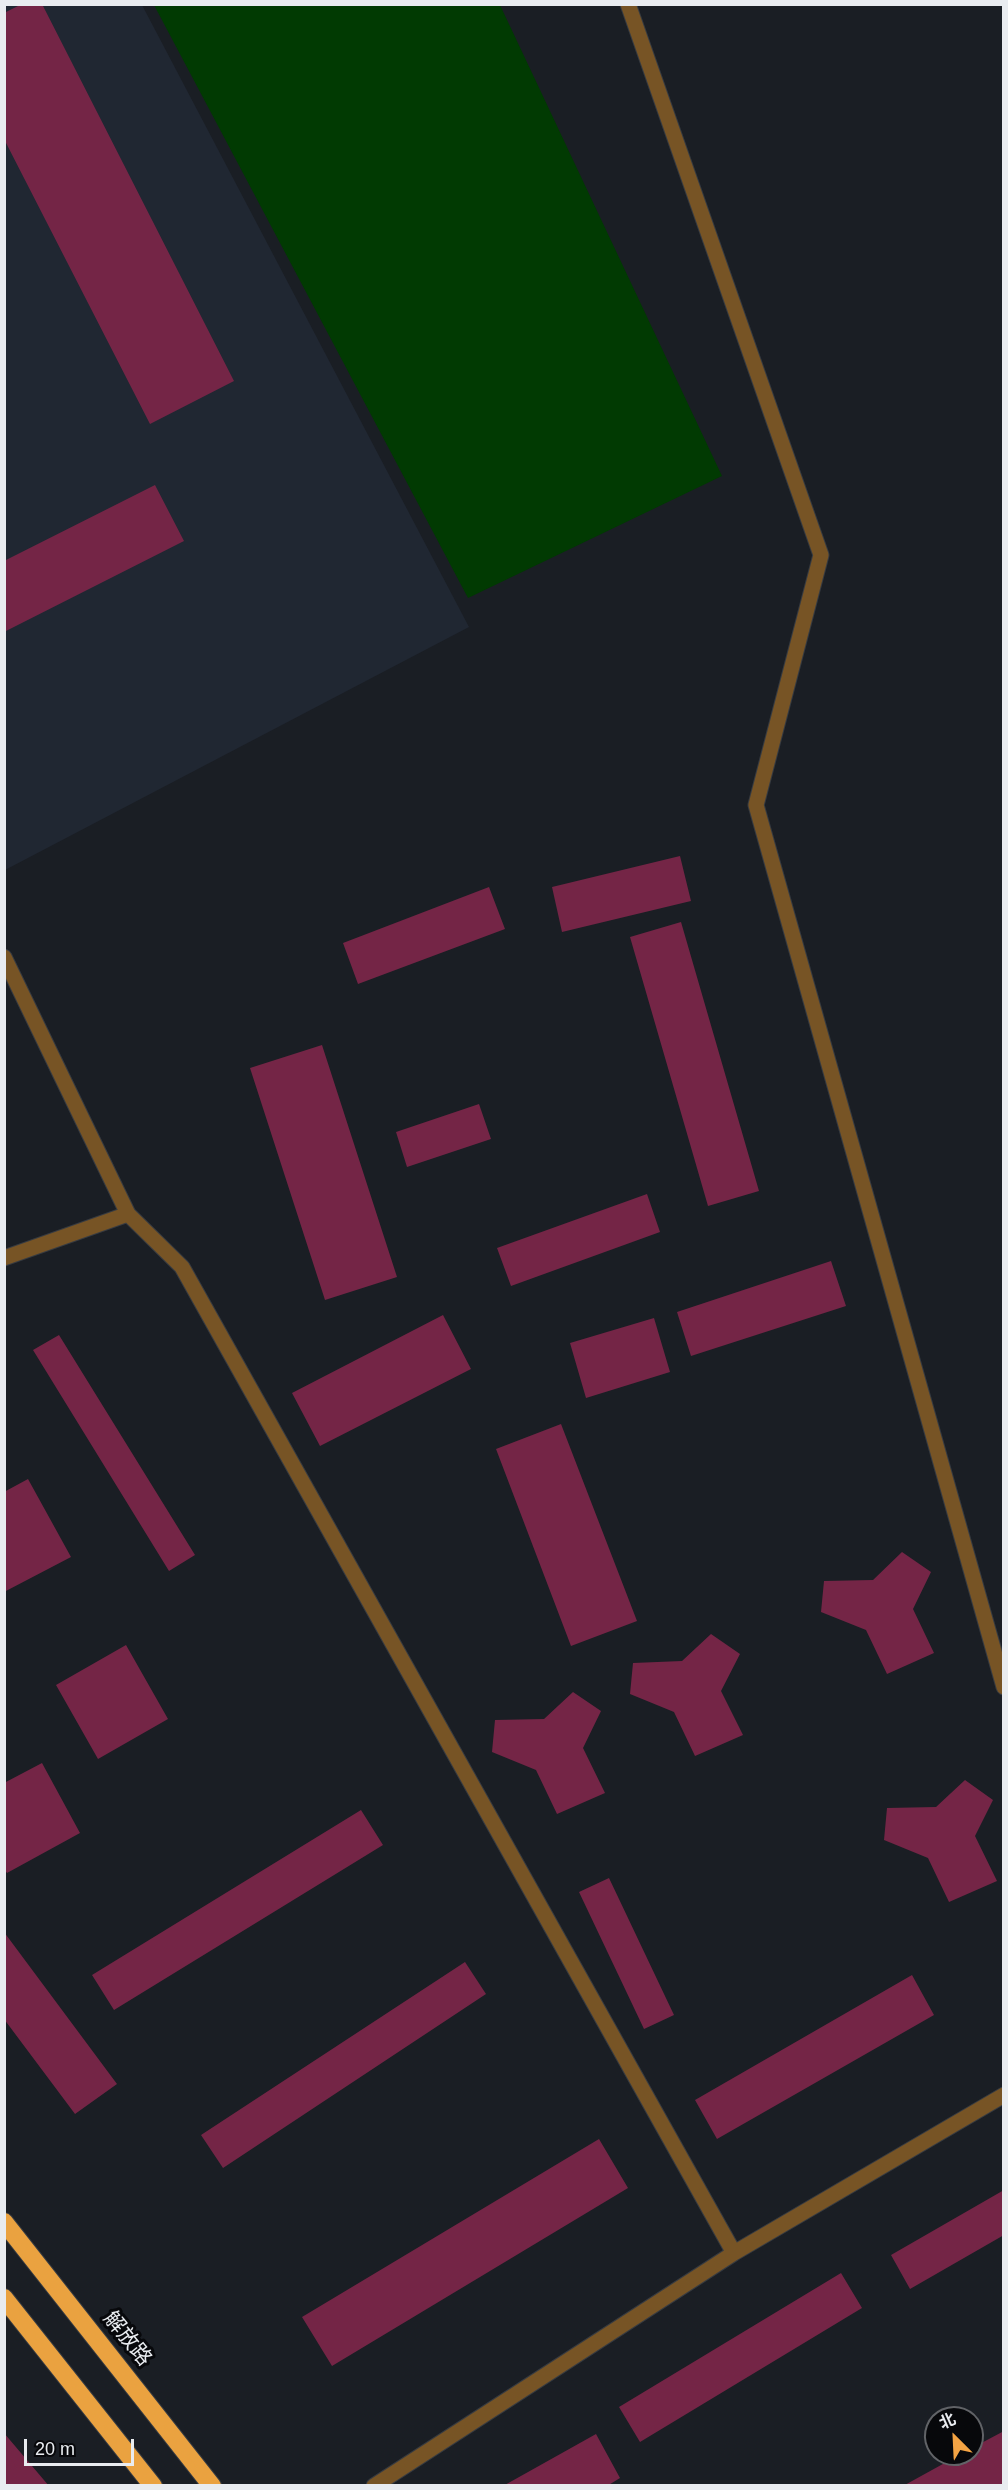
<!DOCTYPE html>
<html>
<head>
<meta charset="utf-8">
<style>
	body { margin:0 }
	#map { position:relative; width:1008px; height:2490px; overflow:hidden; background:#1a1e24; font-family:Helvetica,"Noto Sans SC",sans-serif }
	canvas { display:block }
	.frame { position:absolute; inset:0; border:6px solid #e9ecf0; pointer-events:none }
	.north { position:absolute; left:924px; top:2406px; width:60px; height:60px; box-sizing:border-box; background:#07080b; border:2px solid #616367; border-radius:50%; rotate:336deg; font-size:16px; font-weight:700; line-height:24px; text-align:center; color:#e9ecf0 }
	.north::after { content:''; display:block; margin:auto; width:21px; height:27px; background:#f4a444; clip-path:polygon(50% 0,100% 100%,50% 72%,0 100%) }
	.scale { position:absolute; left:24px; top:2439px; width:110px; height:27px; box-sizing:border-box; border:3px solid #e9ecf0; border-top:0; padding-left:8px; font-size:18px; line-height:21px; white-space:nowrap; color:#e9ecf0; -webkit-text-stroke:4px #07080b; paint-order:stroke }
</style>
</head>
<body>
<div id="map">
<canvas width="1008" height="2490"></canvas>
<div class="frame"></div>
<div class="north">北</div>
<div class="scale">20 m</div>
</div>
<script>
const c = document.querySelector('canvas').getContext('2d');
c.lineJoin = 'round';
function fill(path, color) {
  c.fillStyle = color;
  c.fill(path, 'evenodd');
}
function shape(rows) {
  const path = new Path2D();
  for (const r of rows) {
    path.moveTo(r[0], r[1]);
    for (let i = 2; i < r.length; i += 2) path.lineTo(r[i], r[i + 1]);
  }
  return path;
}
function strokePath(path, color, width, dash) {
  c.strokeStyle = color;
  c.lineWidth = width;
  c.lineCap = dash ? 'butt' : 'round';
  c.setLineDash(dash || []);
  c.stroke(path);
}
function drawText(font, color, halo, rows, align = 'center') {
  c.font = font + ' Helvetica,"Noto Sans SC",sans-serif';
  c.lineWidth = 6;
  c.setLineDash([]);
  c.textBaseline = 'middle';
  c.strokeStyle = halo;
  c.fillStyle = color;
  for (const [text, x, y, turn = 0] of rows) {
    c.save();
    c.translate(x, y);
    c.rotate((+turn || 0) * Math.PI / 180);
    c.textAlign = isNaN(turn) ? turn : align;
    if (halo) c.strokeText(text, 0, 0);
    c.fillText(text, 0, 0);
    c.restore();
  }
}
fill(shape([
	[5,5,142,5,469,627,5,870]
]), '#202732');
fill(shape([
	[154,5,500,5,722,476,468,598]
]), '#013a02');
fill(shape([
	[22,4,42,4,234,381,150,424,4,139,4,13],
	[155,485,184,541,4,632,4,561],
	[680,856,691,901,562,932,552,887],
	[489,887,505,929,358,984,343,943],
	[681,922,759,1191,708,1206,630,937],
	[322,1045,397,1277,325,1300,250,1068],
	[479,1104,491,1139,407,1167,396,1132],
	[647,1194,660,1232,511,1286,497,1248],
	[831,1261,846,1306,691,1356,677,1312],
	[443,1315,471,1369,320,1446,292,1393],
	[654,1318,670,1372,586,1398,570,1343],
	[59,1335,195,1555,169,1571,33,1350],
	[561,1424,637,1621,571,1646,496,1449],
	[28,1479,71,1557,4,1592,4,1492],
	[902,1552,931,1572,913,1609,934,1653,887,1674,866,1630,821,1612,824,1581,873,1580],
	[711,1634,740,1654,721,1691,743,1735,695,1756,674,1712,630,1694,633,1663,682,1661],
	[126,1645,168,1719,98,1759,56,1685],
	[573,1692,601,1711,583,1748,605,1793,557,1814,536,1770,492,1752,495,1720,544,1719],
	[42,1763,80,1833,7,1873,4,1869,4,1783],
	[965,1780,993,1800,975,1836,997,1881,949,1902,928,1858,884,1840,887,1808,936,1807],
	[361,1810,383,1845,114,2010,92,1975],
	[609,1878,674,2015,644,2029,579,1892],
	[4,1932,117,2084,75,2114,4,2019],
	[465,1962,486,1994,223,2168,201,2135],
	[912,1975,934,2015,717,2139,695,2100],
	[599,2139,628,2188,332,2366,302,2317],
	[1004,2190,1004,2235,910,2289,891,2255],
	[841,2273,862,2308,640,2442,619,2407],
	[1004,2431,1004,2486,903,2486,961,2454,972,2454,972,2448],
	[4,2433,49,2486,4,2486],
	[596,2434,620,2478,607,2486,503,2486]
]), '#742546');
const minor = shape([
	[628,4,821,555,756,805,1004,1687],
	[4,957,128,1214],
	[4,1258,128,1214,182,1267,734,2253],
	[374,2486,734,2253,1004,2095]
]);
const highway = shape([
	[4,2222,212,2486],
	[4,2298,153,2486]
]);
strokePath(minor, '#373b41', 17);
strokePath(highway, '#373b41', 20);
strokePath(minor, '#775425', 15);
strokePath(highway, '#eaa240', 18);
drawText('21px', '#e9ecf0', '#07080b', [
	["解放路",127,2339,51]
]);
</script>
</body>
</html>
